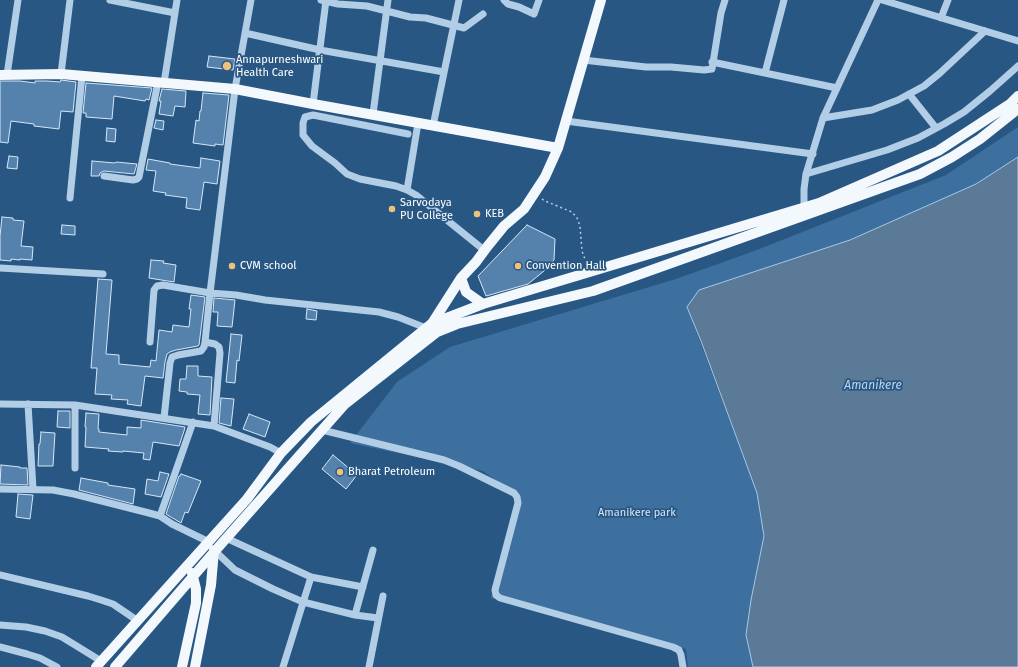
<!DOCTYPE html>
<html>
<head>
<meta charset="utf-8">
<style>
	body { margin:0 }
	canvas { display:block; background:#295783 }
</style>
</head>
<body>
<canvas width="1018" height="667"></canvas>
<script>
const c = document.querySelector('canvas').getContext('2d');
c.lineJoin = 'round';
function fill(path, color) {
  c.fillStyle = color;
  c.fill(path, 'evenodd');
}
function shape(rows) {
  const path = new Path2D();
  for (const r of rows) {
    path.moveTo(r[0], r[1]);
    for (let i = 2; i < r.length; i += 2) path.lineTo(r[i], r[i + 1]);
  }
  return path;
}
function strokePath(path, color, width, dash) {
  c.strokeStyle = color;
  c.lineWidth = width;
  c.lineCap = dash ? 'butt' : 'round';
  c.setLineDash(dash || []);
  c.stroke(path);
}
function drawText(font, color, halo, rows, align = 'center') {
  c.font = font + ' "Fira Sans",sans-serif';
  c.lineWidth = 3.5;
  c.setLineDash([]);
  c.textBaseline = 'middle';
  c.strokeStyle = halo;
  c.fillStyle = color;
  for (const [text, x, y, turn = 0] of rows) {
    c.save();
    c.translate(x, y);
    c.rotate((+turn || 0) * Math.PI / 180);
    c.textAlign = isNaN(turn) ? turn : align;
    if (halo) c.strokeText(text, 0, 0);
    c.fillText(text, 0, 0);
    c.restore();
  }
}
fill(shape([
	[1018,127,1018,157,976,184,850,240,687,307,757,493,764,536,751,600,746,635,753,667,688,667,686,649,491,598,518,496,483,471,350,443,397,382,450,347,676,279,757,250,946,175]
]), '#3d709f');
const water = shape([
	[1018,157,1018,667,753,667,746,635,751,600,764,536,757,493,701,341,687,307,699,290,850,240,976,184,1018,157]
]);
fill(water, '#5a7a98');
strokePath(water, '#a7c9e7', 1);
const building = shape([
	[209,56,235,59,233,70,207,67,209,56],
	[61,80,76,82,73,112,61,111,59,129,34,126,34,124,11,121,8,143,0,142,0,81,20,81,35,83,35,81,47,81,60,82,61,80],
	[86,83,152,88,149,100,146,99,145,101,114,96,112,119,86,117,86,113,83,113,86,83],
	[162,89,186,91,185,107,175,106,173,116,159,114,161,101,159,101,162,89],
	[203,93,229,95,223,145,215,144,215,146,193,143,196,120,199,121,200,111,201,111,203,93],
	[156,120,164,121,163,130,154,128,156,120],
	[107,128,116,129,115,142,106,141,107,128],
	[9,156,18,157,17,169,7,168,9,156],
	[201,158,220,161,217,184,204,182,200,210,186,208,187,198,165,195,166,193,153,191,156,171,146,170,148,159,170,163,170,164,200,168,201,158],
	[92,161,115,163,116,162,137,164,134,174,104,171,100,173,99,176,91,176,92,161],
	[2,217,13,218,13,220,24,221,21,246,33,247,32,260,20,259,20,260,11,259,11,261,0,260,0,236,2,217],
	[62,225,75,226,75,235,61,234,62,225],
	[527,225,555,239,554,260,544,271,528,284,486,296,478,276,527,225],
	[151,260,164,261,163,263,176,265,174,282,149,278,151,260],
	[98,279,112,280,106,354,119,355,119,364,150,367,151,360,156,361,159,330,172,332,173,325,189,327,191,309,189,309,191,295,205,297,199,345,198,346,176,350,170,352,167,354,165,362,163,378,145,376,141,406,127,404,128,400,111,399,112,395,95,394,97,368,91,368,98,279],
	[214,298,235,300,232,327,217,326,218,312,213,312,214,298],
	[307,309,317,311,316,320,306,319,307,309],
	[231,334,242,335,239,361,237,360,235,383,226,382,231,334],
	[187,366,198,366,198,376,212,377,210,415,198,414,200,395,187,394,187,392,179,391,180,379,186,379,187,366],
	[221,398,234,399,231,426,219,423,221,398],
	[58,411,70,411,70,428,57,427,58,411],
	[86,413,99,414,98,429,99,429,99,432,127,435,127,427,141,428,141,420,185,427,184,431,179,446,153,442,150,460,143,459,144,453,123,451,123,452,108,451,109,449,85,447,86,427,85,427,86,413],
	[249,414,270,422,265,437,243,429,249,414],
	[41,432,55,433,53,466,38,466,39,444,40,444,41,432],
	[333,455,357,475,346,489,322,469,333,455],
	[1,465,20,467,20,468,27,468,28,485,0,484,1,465],
	[160,472,169,474,161,497,145,494,147,479,158,481,160,472],
	[181,474,201,481,188,513,185,512,181,523,166,514,179,476,180,476,181,474],
	[81,478,108,483,108,485,135,489,133,504,79,490,81,478],
	[18,494,33,495,30,519,16,517,18,494]
]);
fill(building, '#5582ac');
strokePath(building, '#d5e6f5', 1);
strokePath(shape([
	[542,199,545,201,572,212,577,218,580,226,582,251,586,262]
]), '#b2cee7', 1.5, [2, 3]);
strokePath(shape([
	[110,0,175,13],
	[251,0,235,89,210,293,236,295,265,300,379,312,398,317,426,328],
	[321,0,338,4,367,6,410,17,426,18,464,28,483,14],
	[504,0,508,4,519,7,534,14,539,0],
	[882,0,1018,41],
	[941,18,948,0],
	[245,33,320,50,444,72],
	[583,60,646,67,671,67,704,70,712,69,721,13,725,0],
	[712,62,837,88],
	[765,73,784,0],
	[61,74,70,0],
	[7,75,18,0],
	[164,83,177,0],
	[909,94,936,128],
	[313,104,326,0],
	[373,114,388,0],
	[823,118,872,110,898,100,924,86,940,73,985,31],
	[566,121,813,154],
	[433,126,459,0],
	[408,134,313,115,305,117,303,123,303,135,312,146,335,163,347,174,360,179,396,186,407,190,416,195,484,250],
	[806,174,887,150,918,138,944,124,964,112,990,91,1018,66],
	[104,176,133,180,137,179,139,177,158,82],
	[407,190,418,123],
	[70,198,82,76],
	[805,211,804,207,804,189,806,174,823,118,878,0],
	[0,268,103,274],
	[150,342,154,290,157,286,163,285,210,293,205,342,204,347,201,351,178,355,172,357,170,363,164,418],
	[205,342,215,344,219,347,220,353,214,426],
	[0,404,75,405,214,426,270,447,281,453],
	[28,404,33,489],
	[322,430,444,460,459,466,514,493,517,497,518,503,495,590,496,595,500,598,673,647,679,650,681,655,683,667],
	[75,468,75,405],
	[0,489,53,490,74,494,149,513,160,516,172,524,209,542],
	[160,516,193,422],
	[226,538,311,577,283,667],
	[215,551,235,570,273,589,303,602,355,615,378,618],
	[0,575,88,596,101,600,113,604,138,621],
	[311,577,363,587],
	[355,615,373,550],
	[0,625,26,627,45,631,62,637,101,661],
	[0,647,27,654,40,658,57,667],
	[369,667,383,596]
]), '#b2cee7', 7);
strokePath(shape([
	[0,75,61,74,235,89,313,104,558,148],
	[461,278,466,292,483,304],
	[431,325,461,278,476,262,487,247,504,226,524,209,545,177,558,148,601,0],
	[96,667,247,499,281,453,311,422,431,324,483,304,819,203,938,151,1010,104,1018,96],
	[115,667,215,551,345,404,437,332,457,324,593,291,920,174,952,157,980,139,1018,109],
	[182,667,196,603,196,589,192,573],
	[195,667,211,585,214,550]
]), '#f3f8fd', 10);
for (const [x, y, r, color] of [
	[227,66,5,"#eec379"],
	[392,209,4,"#eec379"],
	[477,214,4,"#eec379"],
	[232,266,4,"#eec379"],
	[518,266,4,"#eec379"],
	[340,472,4,"#eec379"]
]) {
  const dot = new Path2D();
  dot.arc(x, y, r, 0, 2 * Math.PI);
  c.fillStyle = color;
  c.fill(dot);
  strokePath(dot, '#295783', 1.5);
}
drawText('11px', '#fff', '#295783', [
	["Annapurneshwari",236,60],
	["Health Care",236,73],
	["Sarvodaya",400,203],
	["PU College",400,216],
	["KEB",485,214],
	["CVM school",240,266],
	["Convention Hall",526,266],
	["Bharat Petroleum",348,472]
], 'left');
drawText('11px', '#d5e6f5', '#295783', [
	["Amanikere park",637,513]
]);
drawText('italic 12px', '#bed7ee', '#295783', [
	["Amanikere",873,386]
]);
</script>
</body>
</html>
